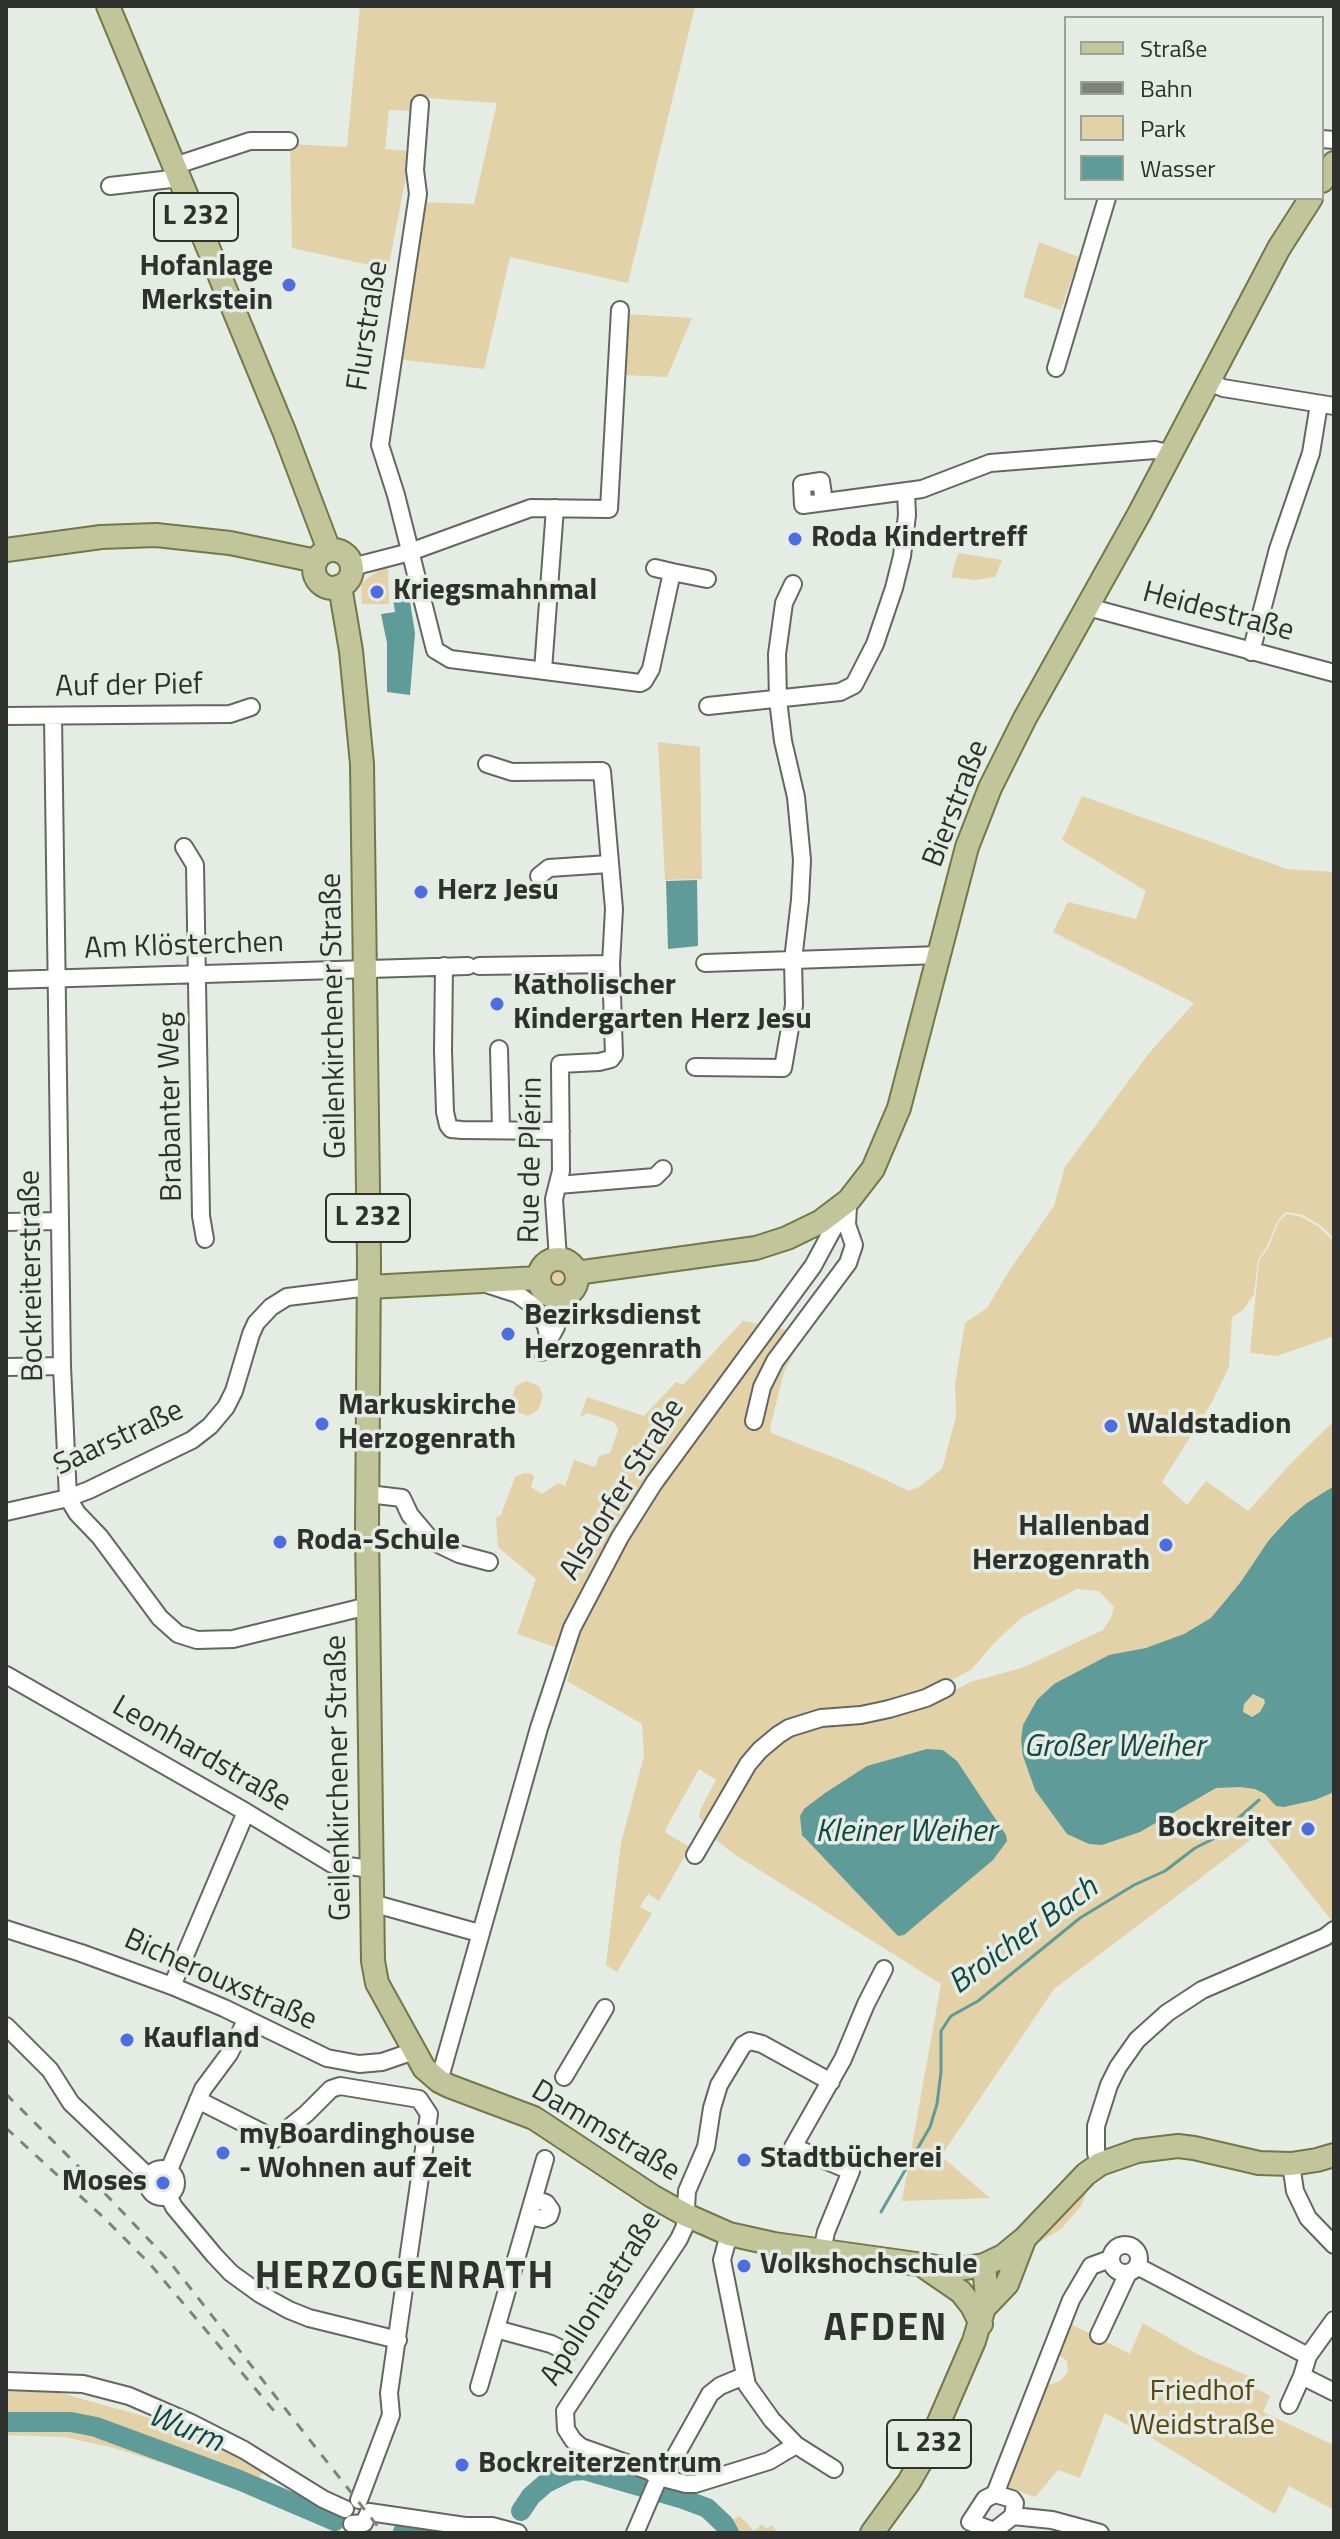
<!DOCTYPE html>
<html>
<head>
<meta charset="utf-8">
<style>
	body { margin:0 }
	#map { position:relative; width:1340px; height:2539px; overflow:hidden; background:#e5ece3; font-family:"Titillium Web",sans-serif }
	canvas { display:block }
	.frame { position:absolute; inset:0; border:8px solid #2e312d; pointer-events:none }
	.legend { position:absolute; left:1064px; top:16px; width:260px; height:184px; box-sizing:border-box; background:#e5ece3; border:2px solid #9ca19a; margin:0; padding:10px 14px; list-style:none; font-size:24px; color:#2e312d }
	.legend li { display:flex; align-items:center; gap:16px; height:40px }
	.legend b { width:40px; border:2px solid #9ca19a }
</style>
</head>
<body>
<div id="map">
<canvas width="1340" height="2539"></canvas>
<div class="frame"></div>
<ul class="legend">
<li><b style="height:10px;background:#c1c599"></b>Straße</li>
<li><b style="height:10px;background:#7e827c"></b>Bahn</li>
<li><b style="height:22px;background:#e3d1a7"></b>Park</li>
<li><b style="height:22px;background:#5f9b98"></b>Wasser</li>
</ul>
</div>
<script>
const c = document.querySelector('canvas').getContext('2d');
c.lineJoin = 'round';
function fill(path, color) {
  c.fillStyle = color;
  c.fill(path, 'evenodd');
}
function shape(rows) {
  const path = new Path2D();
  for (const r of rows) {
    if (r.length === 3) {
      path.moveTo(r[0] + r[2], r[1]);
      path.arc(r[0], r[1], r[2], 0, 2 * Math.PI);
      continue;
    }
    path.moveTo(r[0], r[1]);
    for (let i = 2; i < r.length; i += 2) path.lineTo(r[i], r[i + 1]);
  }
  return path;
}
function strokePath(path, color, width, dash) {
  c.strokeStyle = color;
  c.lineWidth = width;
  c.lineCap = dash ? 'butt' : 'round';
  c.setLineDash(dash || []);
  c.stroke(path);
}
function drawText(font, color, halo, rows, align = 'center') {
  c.font = font + ' "Titillium Web",sans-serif';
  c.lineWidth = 7;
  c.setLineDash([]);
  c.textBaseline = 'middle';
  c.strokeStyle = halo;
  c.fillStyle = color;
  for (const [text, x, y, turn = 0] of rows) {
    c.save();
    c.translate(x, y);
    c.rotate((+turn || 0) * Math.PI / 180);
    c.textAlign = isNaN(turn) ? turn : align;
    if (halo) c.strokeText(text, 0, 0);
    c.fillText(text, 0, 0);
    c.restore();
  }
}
fill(shape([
	[360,6,695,6,628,283,510,257,484,369,396,359,420,202,474,204,497,103,413,97,410,111,389,110,385,149,411,151,388,269,292,248,290,144,347,147],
	[1039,242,1079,257,1061,310,1023,297],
	[627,314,692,318,667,377,624,375],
	[958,553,1002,560,995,577,976,580,951,577],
	[388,565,389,604,362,604,361,584,369,577],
	[658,742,700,747,702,879,665,880],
	[1082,796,1287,869,1334,872,1334,1238,1320,1225,1303,1215,1286,1212,1278,1220,1267,1246,1258,1260,1254,1294,1243,1310,1232,1317,1229,1367,1212,1402,1162,1482,1187,1505,1206,1481,1248,1511,1294,1460,1334,1421,1334,1918,1332,1921,1261,1832,1054,1989,941,2156,990,2198,902,2201,941,1984,734,1854,712,1837,757,1761,767,1749,803,1731,948,1694,970,1682,1022,1668,1103,1630,1111,1618,1114,1607,1099,1591,1077,1589,1021,1618,994,1643,971,1670,926,1693,899,1703,816,1712,784,1722,759,1739,730,1780,706,1824,699,1817,701,1808,716,1780,699,1769,665,1830,666,1833,690,1847,659,1901,648,1894,640,1907,652,1913,617,1972,606,1965,621,1843,644,1756,642,1724,567,1681,575,1654,517,1634,536,1579,498,1547,496,1518,501,1515,515,1477,524,1473,532,1474,534,1477,531,1487,542,1494,558,1483,565,1486,574,1460,595,1467,599,1456,610,1453,618,1430,614,1422,588,1413,580,1417,587,1397,644,1416,676,1382,683,1385,743,1321,804,1333,784,1372,770,1428,771,1433,858,1467,909,1491,919,1487,942,1469,956,1417,955,1384,965,1323,987,1308,1009,1271,1054,1206,1065,1167,1150,1052,1194,1003,1053,932,1068,902,1136,919,1146,891,1062,840],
	[1287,1214,1302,1217,1319,1227,1334,1242,1334,1336,1277,1356,1250,1353,1259,1261,1269,1246,1279,1221],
	[558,1278,11],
	[526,1381,539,1386,543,1397,538,1410,528,1416,515,1411,510,1402,516,1386],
	[1084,2188,1087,2191,1081,2206,1061,2229,1041,2241,1036,2239],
	[1067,2322,1130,2354,1143,2323,1197,2354,1253,2378,1250,2385,1270,2396,1263,2412,1334,2445,1334,2510,1289,2486,1275,2514,1155,2440,1105,2413,1080,2478,1058,2470,1035,2497,1002,2485,1005,2480,1011,2477,1024,2442,1027,2421,1033,2421,1048,2385,1060,2381,1068,2372,1067,2361,1055,2352],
	[36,2386,157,2420,234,2454,263,2472,251,2491,114,2448,65,2437,6,2435,6,2389],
	[714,2502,729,2521,740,2516,754,2531,762,2524,767,2529,771,2525,779,2533,722,2533,706,2510]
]), '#e3d1a7');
fill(shape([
	[408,589,415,633,410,695,387,692,387,643,381,614,395,612,392,593],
	[697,880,698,946,668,949,666,881],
	[1334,1486,1334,1792,1315,1800,1284,1807,1276,1806,1265,1794,1255,1789,1240,1787,1216,1788,1140,1832,1102,1845,1089,1844,1067,1834,1035,1790,1023,1756,1021,1741,1023,1725,1037,1700,1054,1684,1109,1655,1146,1648,1184,1634,1211,1618,1240,1583,1269,1540,1290,1517,1307,1503],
	[1253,1694,1264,1699,1265,1703,1260,1712,1252,1717,1243,1712,1244,1704],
	[927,1749,943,1750,957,1761,1006,1835,1007,1841,993,1860,904,1935,898,1936,802,1835,800,1816,804,1809,825,1793,867,1766]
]), '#5f9b98');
strokePath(shape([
	[881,2212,930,2127,937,2104,941,2072,941,2031,951,2016,978,2001,1080,1918,1134,1885,1165,1871,1195,1848,1217,1837,1259,1800],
	[613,2478,621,2472]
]), '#5f9b98', 3);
strokePath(shape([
	[6,2422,71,2422,96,2427,239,2480,335,2521],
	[521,2511,531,2496,546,2483,571,2471,584,2470,683,2499,707,2508,724,2524,729,2533],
	[403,2532,419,2533]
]), '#5f9b98', 20);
strokePath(shape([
	[563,2350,582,2363]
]), '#c0c7bf', 16, [16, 8]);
const minor = shape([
	[420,104,415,170,418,194,380,445,396,495,435,650,450,659,640,683,644,681,651,669,672,572,707,579],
	[1322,139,1334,140],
	[174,166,250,141,289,141],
	[110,186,180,178],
	[1056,368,1107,198],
	[1210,382,1223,388,1334,406],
	[824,502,821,481,802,484,803,505,922,489,990,463,1155,450,1171,454],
	[352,567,410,552,531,508,609,509,620,310],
	[655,568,672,572],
	[1088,607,1334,673],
	[1251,652,1278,549,1311,453,1319,404],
	[543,670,555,508],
	[708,706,840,692,854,685,875,644,894,588,902,556,907,515,906,491],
	[6,716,230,714,251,707],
	[53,716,62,1366,68,1498,77,1513,100,1537,160,1618,178,1634,197,1640,233,1639,368,1606],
	[487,764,512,772,602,771,614,909,611,964,614,1055,611,1059,599,1062,560,1064,561,1171,554,1199,558,1259],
	[184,847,195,865,201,1216,205,1239],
	[539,876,549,868,609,864],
	[705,963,940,955],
	[444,966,443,1051,445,1112,448,1125,451,1129,462,1130,561,1131],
	[479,966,611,964],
	[6,980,468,966],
	[499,1049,501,1129],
	[695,1067,783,1068,794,1005,793,960,800,900,802,860,796,797,783,741,778,700,777,654,784,603,793,584],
	[558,1185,655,1177,663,1169],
	[6,1222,60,1221],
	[489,1285,517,1294,535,1307,546,1326,549,1341],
	[542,1352,556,1327,559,1297],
	[6,1367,62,1366],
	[754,1421,762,1387,775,1361,848,1263,854,1245,847,1225,848,1206],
	[368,1494,402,1498,410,1515,432,1541,459,1554,489,1562],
	[6,1512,68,1498,89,1490,192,1440,210,1426,226,1407,234,1391,251,1334,256,1323,271,1307,287,1297,369,1287],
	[6,1675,246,1812,332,1864,372,1869],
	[695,1855,748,1764,760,1750,778,1735,789,1728,821,1718,861,1715,889,1709,926,1698,946,1688],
	[372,1903,479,1933],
	[6,1929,81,1953,172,1986,224,2008,327,2058,359,2064,382,2062,414,2051],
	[172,1986,246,1812],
	[6,2026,50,2070,71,2103,149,2177],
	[564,2077,605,2008],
	[439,2081,539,1728,572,1628,620,1537,654,1483,813,1266,846,1205],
	[198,2100,275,2139,306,2114,331,2089,340,2086,419,2099,429,2114,389,2393,391,2415,359,2500],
	[1100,2164,1096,2153,1096,2126,1109,2085,1118,2067,1137,2040,1167,2013,1202,1990,1325,1937,1334,1930],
	[1291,2164,1295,2191,1308,2218,1334,2245],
	[162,2183,14],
	[169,2170,203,2089,229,2054,247,2019],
	[169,2197,174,2207,214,2255,231,2273,260,2294,289,2310,309,2318,398,2340],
	[529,2216,543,2219,549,2216,551,2210,546,2203,534,2199],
	[729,2234,722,2260,747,2385,772,2420,796,2445,834,2469],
	[1125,2259,14],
	[822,2251,826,2232,851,2171,793,2147,843,2059,866,2004,884,1969],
	[1137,2266,1308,2356,1334,2320],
	[496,2329,551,2344,563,2350],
	[1099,2335,1128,2273],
	[1308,2356,1302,2376,1334,2392],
	[6,2381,83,2384,129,2396,189,2422,244,2450,323,2499,345,2509],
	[479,2387,545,2159],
	[1289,2405,1302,2376],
	[796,2445,769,2461,695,2484,686,2484,659,2477,649,2471,581,2447,573,2440,566,2429,565,2411,679,2239,685,2226,687,2191,706,2147,712,2108,719,2085,743,2045,750,2041,762,2044,831,2082],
	[663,2478,710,2394,720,2386,744,2376],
	[995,2494,1071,2300,1091,2266,1110,2259],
	[995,2494,1012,2499,1015,2503,1013,2516,994,2531,970,2522,985,2499,995,2494],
	[369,2512,465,2526,492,2526,518,2533],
	[1013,2516,1052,2520,1100,2533],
	[352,2524,364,2523,369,2512],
	[635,2533,659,2477]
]);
const major = shape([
	[108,6,284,431,329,550],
	[1322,181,1334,163],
	[6,550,101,537,156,535,230,543,316,561],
	[333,569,19],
	[340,586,351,651,362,764,369,1260,367,1531,373,1961,377,1983,424,2068,439,2081,449,2086,534,2118,652,2196,686,2215,729,2234,774,2244,945,2268,960,2269,984,2265,1003,2256,1025,2238,1086,2174,1100,2164,1137,2151,1178,2146,1194,2148,1259,2163,1291,2164,1317,2160,1334,2155],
	[558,1278,19],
	[576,1273,756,1248,787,1238,820,1222,849,1200,873,1169,899,1108,967,847,990,788,1025,718,1139,514,1279,248,1311,198],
	[369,1287,539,1278],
	[926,2268,961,2292,972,2306,981,2324],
	[986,2306,1007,2284,1024,2240],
	[872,2533,909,2482,926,2452,974,2341,987,2298,984,2265]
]);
strokePath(minor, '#626861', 20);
strokePath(major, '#727847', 26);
strokePath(minor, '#fff', 16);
strokePath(major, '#c1c599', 22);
strokePath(shape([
	[6,2094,94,2182,169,2261,383,2533],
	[6,2128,102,2216,150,2264,275,2412]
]), '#7e827c', 3, [10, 10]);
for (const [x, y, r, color] of [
	[289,285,8,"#4e6de1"],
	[795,539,8,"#4e6de1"],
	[377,592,8,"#4e6de1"],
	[421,892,8,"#4e6de1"],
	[497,1004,8,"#4e6de1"],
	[508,1334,8,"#4e6de1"],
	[322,1424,8,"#4e6de1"],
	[1111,1426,8,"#4e6de1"],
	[280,1542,8,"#4e6de1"],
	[1166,1545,8,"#4e6de1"],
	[1308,1829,8,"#4e6de1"],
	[127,2040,8,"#4e6de1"],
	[223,2153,8,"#4e6de1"],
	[744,2160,8,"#4e6de1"],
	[163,2183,8,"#4e6de1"],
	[744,2266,8,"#4e6de1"],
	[462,2465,8,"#4e6de1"]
]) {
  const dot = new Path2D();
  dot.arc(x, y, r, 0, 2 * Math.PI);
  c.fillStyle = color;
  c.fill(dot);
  strokePath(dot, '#e5ece3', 3);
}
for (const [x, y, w] of [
	[196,217,84],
	[368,1218,84],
	[929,2444,84]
]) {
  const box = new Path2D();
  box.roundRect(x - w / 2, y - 24, w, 48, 6);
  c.fillStyle = '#e5ece3';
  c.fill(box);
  strokePath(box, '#2e312d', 2);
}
drawText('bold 28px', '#2e312d', null, [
	["L 232",196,217],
	["L 232",368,1218],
	["L 232",929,2444]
]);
drawText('bold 30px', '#2e312d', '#e5ece3', [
	["Hofanlage",273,268,"right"],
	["Merkstein",273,302,"right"],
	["Roda Kindertreff",811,539],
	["Kriegsmahnmal",393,592],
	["Herz Jesu",437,892],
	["Katholischer",513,987],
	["Kindergarten Herz Jesu",513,1021],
	["Bezirksdienst",524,1317],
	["Herzogenrath",524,1351],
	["Markuskirche",338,1407],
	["Herzogenrath",338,1441],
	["Waldstadion",1127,1426],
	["Hallenbad",1150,1528,"right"],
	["Herzogenrath",1150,1562,"right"],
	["Roda-Schule",296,1542],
	["Bockreiter",1292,1829,"right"],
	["Kaufland",143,2040],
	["myBoardinghouse",239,2136],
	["- Wohnen auf Zeit",239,2170],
	["Stadtbücherei",760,2160],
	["Moses",147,2183,"right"],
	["Volkshochschule",760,2266],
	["Bockreiterzentrum",478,2465]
], 'left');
drawText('30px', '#2e312d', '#e5ece3', [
	["Flurstraße",369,326,-81],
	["Heidestraße",1218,613,15],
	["Auf der Pief",129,687,-1],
	["Bierstraße",957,804,-69],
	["Am Klösterchen",184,947,-2],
	["Geilenkirchener Straße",335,1016,-91],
	["Brabanter Weg",172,1107,-91],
	["Rue de Plérin",532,1160,-89],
	["Bockreiterstraße",33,1276,-91],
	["Saarstraße",119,1439,-25],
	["Alsdorfer Straße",623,1490,-58],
	["Leonhardstraße",201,1755,30],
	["Geilenkirchener Straße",340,1778,-91],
	["Bicherouxstraße",220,1981,24],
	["Dammstraße",605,2132,31],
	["Apolloniastraße",602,2299,-58]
]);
drawText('30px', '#5a460f', '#e5ece3', [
	["Friedhof",1202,2393],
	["Weidstraße",1202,2427]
]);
drawText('italic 32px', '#114846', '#e5ece3', [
	["Großer Weiher",1114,1748],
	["Kleiner Weiher",906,1833],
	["Broicher Bach",1024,1937,-36],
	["Wurm",185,2430,22]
]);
c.letterSpacing = '2px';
drawText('bold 38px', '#2e312d', '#e5ece3', [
	["HERZOGENRATH",405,2279],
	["AFDEN",886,2331]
]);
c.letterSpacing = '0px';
</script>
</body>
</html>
